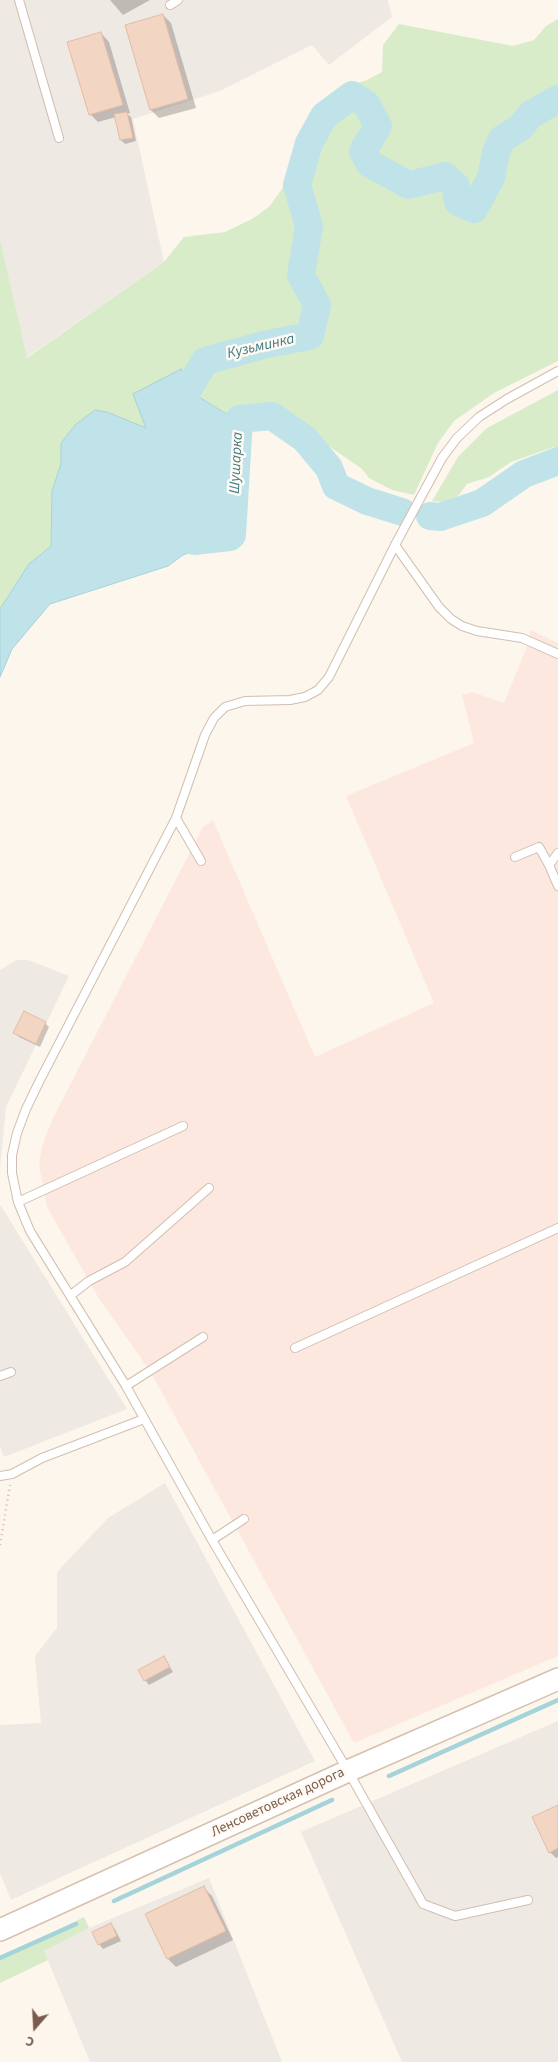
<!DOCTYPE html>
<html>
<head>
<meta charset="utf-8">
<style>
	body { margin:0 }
	#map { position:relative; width:558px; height:2062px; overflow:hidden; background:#fdf6ec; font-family:"Source Sans 3",sans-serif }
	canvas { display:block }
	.north { position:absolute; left:10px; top:2002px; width:50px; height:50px; -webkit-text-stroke:4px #fffaf3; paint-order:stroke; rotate:199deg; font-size:14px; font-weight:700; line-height:20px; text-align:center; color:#7a5c4d }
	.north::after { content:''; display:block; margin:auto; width:18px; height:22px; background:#7a5c4d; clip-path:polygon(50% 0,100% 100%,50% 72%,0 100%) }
</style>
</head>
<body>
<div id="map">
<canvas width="558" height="2062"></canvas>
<div class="north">С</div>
</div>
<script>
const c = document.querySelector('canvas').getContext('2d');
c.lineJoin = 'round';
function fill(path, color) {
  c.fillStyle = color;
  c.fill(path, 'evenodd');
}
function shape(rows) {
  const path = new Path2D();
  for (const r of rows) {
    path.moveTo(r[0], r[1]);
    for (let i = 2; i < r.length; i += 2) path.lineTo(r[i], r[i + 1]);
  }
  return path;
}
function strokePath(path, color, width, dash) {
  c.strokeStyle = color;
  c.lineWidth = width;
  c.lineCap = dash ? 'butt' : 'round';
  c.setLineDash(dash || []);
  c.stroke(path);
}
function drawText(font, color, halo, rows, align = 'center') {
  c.font = font + ' "Source Sans 3",sans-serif';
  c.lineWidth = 5;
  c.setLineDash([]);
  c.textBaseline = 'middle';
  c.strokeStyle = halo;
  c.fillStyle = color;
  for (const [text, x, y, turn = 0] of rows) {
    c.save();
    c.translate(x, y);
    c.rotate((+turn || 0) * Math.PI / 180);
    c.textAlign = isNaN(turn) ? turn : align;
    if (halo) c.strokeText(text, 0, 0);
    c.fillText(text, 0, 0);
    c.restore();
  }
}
fill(shape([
	[531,630,558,643,558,1656,354,1743,150,1371,98,1297,47,1207,39,1166,42,1146,53,1118,203,827,213,820,315,1057,434,1003,346,796,474,743,462,695,472,692,504,703,526,649]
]), '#fde8e0');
fill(shape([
	[0,0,388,0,392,17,329,65,312,45,220,91,133,119,164,262,26,358,0,239],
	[17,960,28,960,69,976,6,1107,0,1169,0,970],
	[1,1206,127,1409,4,1457,0,1447,0,1207],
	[165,1483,315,1761,11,1900,0,1873,0,1725,41,1723,35,1656,57,1628,57,1572,108,1518],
	[558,1721,558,2062,402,2062,301,1832],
	[209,1878,282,2062,90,2062,44,1951,89,1928]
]), '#efe9e4');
fill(shape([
	[558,19,558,361,494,393,454,421,438,443,414,495,392,490,369,478,362,469,320,440,310,457,293,437,292,425,280,427,272,420,263,420,235,414,226,409,236,420,196,395,180,369,146,429,107,412,75,425,61,443,61,464,52,491,51,546,29,564,0,609,0,239,27,358,164,262,184,237,225,232,252,219,269,207,282,189,294,149,310,114,346,87,367,80,382,72,383,45,399,24,513,46,534,40,546,26],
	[558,390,558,447,554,447,511,462,489,477,467,484,458,496,443,502,432,501,458,457,487,428],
	[84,1917,89,1928,44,1951,48,1960,0,1983,0,1958]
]), '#d8ecc9');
const water = shape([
	[181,369,196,395,236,420,230,537,183,555,168,566,50,604,12,649,0,677,0,609,29,564,51,546,52,491,61,464,61,443,75,425,95,410,107,412,146,428,133,394,181,369]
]);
fill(water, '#bfe3e8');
strokePath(water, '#a5d3da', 1);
fill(shape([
	[110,0,150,0,123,15],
	[163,15,171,23,196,108,159,118,151,110,126,26],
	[101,33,109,42,130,113,127,114,131,117,136,141,125,144,121,140,116,117,98,122,90,114],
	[45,1023,49,1027,40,1047,19,1037,15,1033],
	[164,1658,173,1672,149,1685,145,1680],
	[558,1808,558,1857,556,1858,550,1852],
	[204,1888,212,1896,233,1940,176,1967,168,1959],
	[111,1925,115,1929,121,1941,103,1949,99,1944]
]), '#0003');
strokePath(shape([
	[389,1776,558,1700],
	[114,1901,332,1800],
	[0,1958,76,1924]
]), '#a5d3da', 4.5);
strokePath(shape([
	[171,418,205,361,267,344,310,336,317,305,301,275,309,226,297,185,309,143,324,116,352,95,367,105,378,126,363,151,370,164,409,185,445,176,456,186,458,202,474,209,491,178,496,152,502,139,521,127,530,115,558,99],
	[430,516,440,517,482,503,524,474,558,461],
	[194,541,230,537,232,535,239,419,272,416,305,439,329,468,336,486,367,501,402,512]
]), '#bfe3e8', 28);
const building = shape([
	[163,14,188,99,150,110,125,25,163,14],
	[101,32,123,105,89,115,67,42,101,32],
	[127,112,133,138,120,140,114,114,127,112],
	[24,1011,46,1022,36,1044,13,1033,24,1011],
	[164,1656,170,1667,144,1681,138,1670,164,1656],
	[558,1805,558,1848,549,1853,532,1817,558,1805],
	[204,1886,226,1931,167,1959,145,1914,204,1886],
	[111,1923,117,1936,98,1945,92,1932,111,1923]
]);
fill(building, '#f3d5c3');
strokePath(building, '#e6bba3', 1);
const lane = shape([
	[19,0,59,138],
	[170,5,178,0],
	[395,545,439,607,451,619,462,626,477,631,522,638,558,654],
	[176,818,201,861],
	[558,853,549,865,558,886],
	[515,857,539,847,549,865],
	[18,1202,183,1126],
	[71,1295,89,1281,125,1262,209,1188],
	[295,1348,558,1228],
	[0,1376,11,1372],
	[126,1386,203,1337],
	[0,1476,12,1474,42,1458,144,1419],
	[212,1540,244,1519],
	[528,1900,455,1916,423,1904,348,1771,212,1540,126,1386,30,1231,18,1202,12,1173,12,1155,17,1133,26,1109,40,1080,176,818,205,735,214,718,225,707,245,701,290,700,305,697,318,690,329,677,395,545,442,458,457,438,479,417,507,399,558,371]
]);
const secondary = shape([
	[0,1930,348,1771,558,1679]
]);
strokePath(lane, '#d1beb0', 10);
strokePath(secondary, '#d6c0b0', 24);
strokePath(shape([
	[0,1545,10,1485]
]), '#d9b8a5', 2.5, [1, 4]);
strokePath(lane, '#fff', 8);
strokePath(secondary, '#fff', 21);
drawText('14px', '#7a5c4d', '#fffaf3', [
	["Ленсоветовская дорога",278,1803,-25]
]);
drawText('italic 15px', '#437c86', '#fffaf3', [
	["Кузьминка",261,347,-13],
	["Шушарка",237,463,-87]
]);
</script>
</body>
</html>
